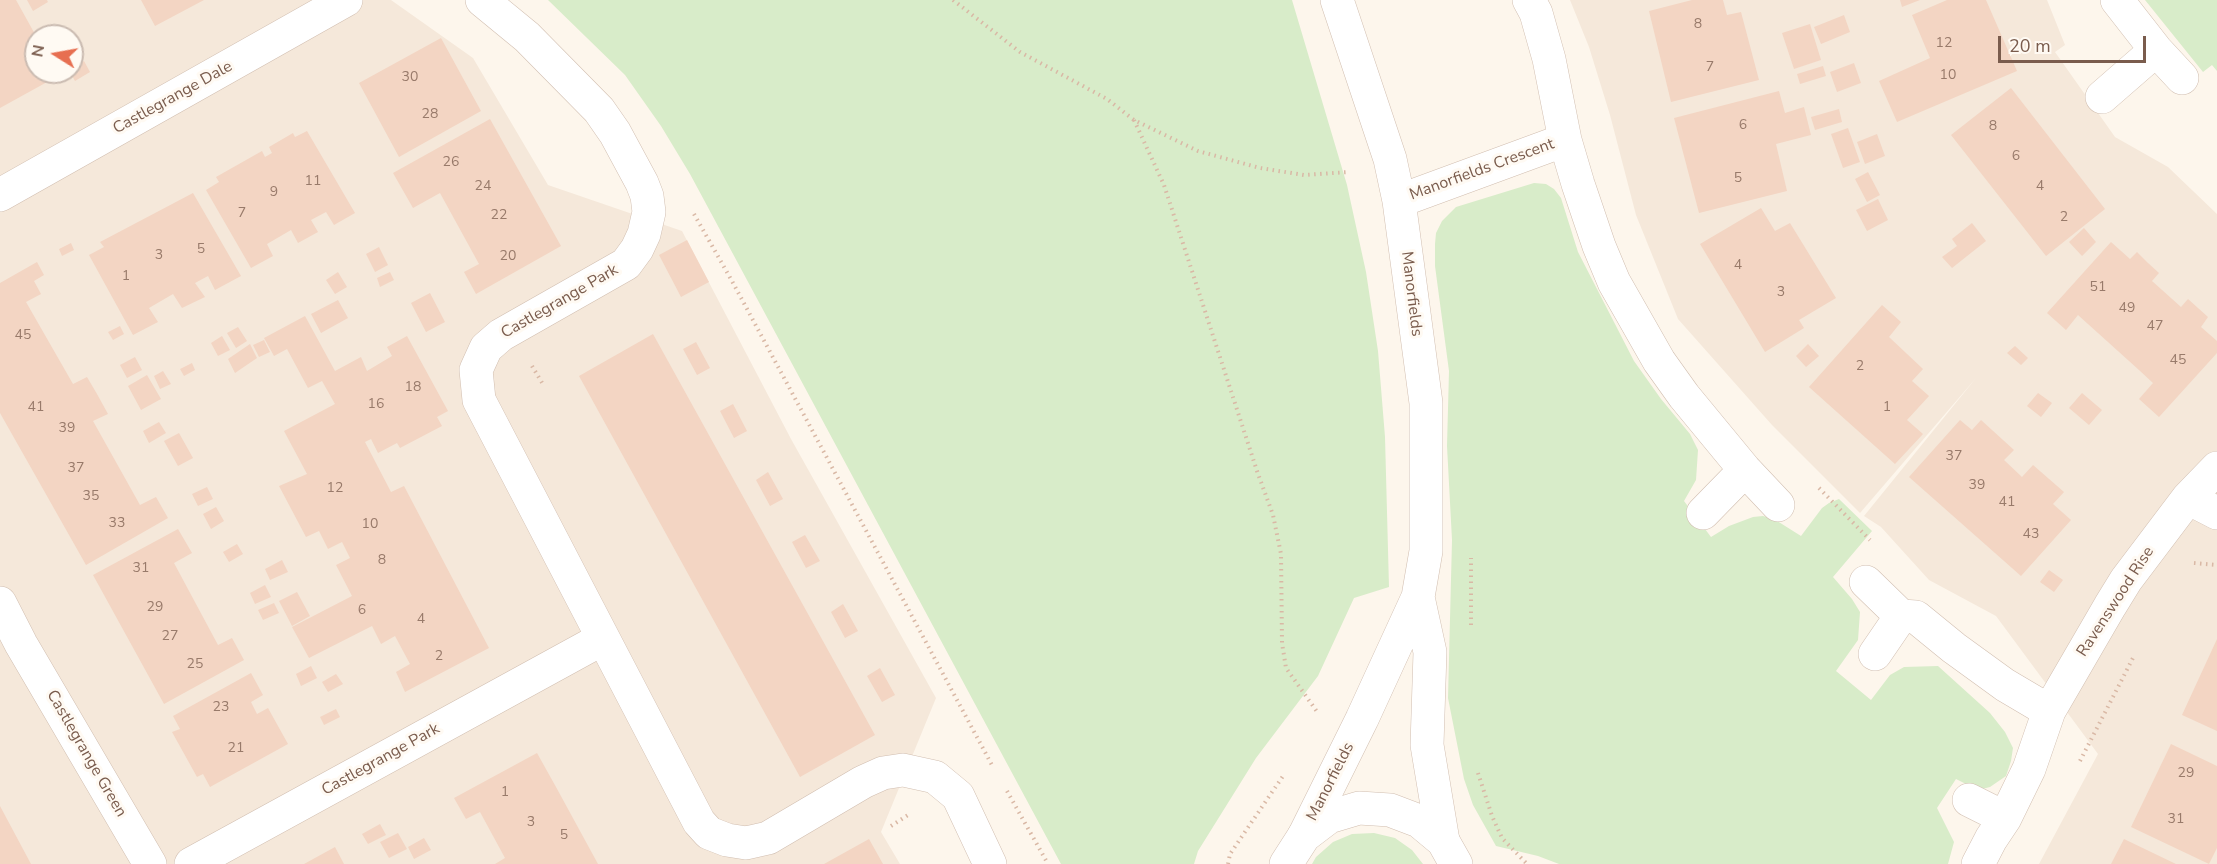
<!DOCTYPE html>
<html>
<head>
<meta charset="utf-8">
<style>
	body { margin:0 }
	#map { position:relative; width:2217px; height:864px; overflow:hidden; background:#fdf6ec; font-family:"Nunito Sans",sans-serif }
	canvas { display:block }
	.north { position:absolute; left:24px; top:24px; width:60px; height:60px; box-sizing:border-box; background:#fffaf3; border:2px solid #cabbb1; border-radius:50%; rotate:281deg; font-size:16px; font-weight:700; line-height:24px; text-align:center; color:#7a5c4d }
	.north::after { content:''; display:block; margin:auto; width:21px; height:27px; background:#e76f51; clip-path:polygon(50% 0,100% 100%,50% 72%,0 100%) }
	.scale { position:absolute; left:1998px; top:36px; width:148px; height:27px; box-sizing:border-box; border:3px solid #7a5c4d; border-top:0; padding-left:8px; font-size:18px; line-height:21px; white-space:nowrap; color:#7a5c4d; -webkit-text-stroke:4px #fffaf3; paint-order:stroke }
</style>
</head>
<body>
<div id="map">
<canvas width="2217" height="864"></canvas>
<div class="north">N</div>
<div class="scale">20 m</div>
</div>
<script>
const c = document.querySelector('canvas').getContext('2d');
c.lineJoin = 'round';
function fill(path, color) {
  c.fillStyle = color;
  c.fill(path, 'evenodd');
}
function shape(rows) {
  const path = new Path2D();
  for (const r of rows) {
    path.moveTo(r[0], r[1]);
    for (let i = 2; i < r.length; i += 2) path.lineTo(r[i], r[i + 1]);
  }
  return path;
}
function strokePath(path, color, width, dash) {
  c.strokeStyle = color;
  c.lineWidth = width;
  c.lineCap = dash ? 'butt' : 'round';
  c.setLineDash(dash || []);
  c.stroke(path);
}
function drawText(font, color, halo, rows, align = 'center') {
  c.font = font + ' "Nunito Sans",sans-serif';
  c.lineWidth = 6;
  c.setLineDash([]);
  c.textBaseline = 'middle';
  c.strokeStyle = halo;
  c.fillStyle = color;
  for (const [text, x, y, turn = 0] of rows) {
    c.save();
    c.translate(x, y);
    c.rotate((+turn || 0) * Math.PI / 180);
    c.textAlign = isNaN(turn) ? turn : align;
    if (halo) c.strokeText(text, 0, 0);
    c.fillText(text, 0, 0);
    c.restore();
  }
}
fill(shape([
	[0,0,391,0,473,58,548,185,682,231,791,439,936,698,881,832,900,864,0,864],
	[36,36,72,36,72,72,36,72],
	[1570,0,2047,0,2065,45,2055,52,2115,137,2168,167,2217,214,2217,864,2039,864,2098,754,1996,616,1929,580,1881,527,1864,516,1976,378,1860,513,1772,425,1678,319,1636,215,1610,115,1589,47]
]), '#f5e8da');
fill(shape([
	[548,0,1292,0,1347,185,1366,272,1378,351,1385,437,1389,587,1354,598,1318,676,1256,758,1198,851,1194,864,1061,864,690,174,661,126,625,75],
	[2145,0,2217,0,2217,71,2212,65,2203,72],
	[1534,183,1546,184,1554,189,1561,198,1578,252,1634,361,1661,399,1690,434,1698,450,1696,480,1684,501,1711,537,1729,526,1753,517,1763,516,1774,519,1801,536,1822,508,1829,503,1839,499,1872,531,1833,577,1852,599,1860,612,1858,640,1836,671,1871,700,1890,675,1904,667,1938,666,1990,713,2005,732,2013,748,2011,761,2006,776,1990,787,1978,790,1956,779,1937,808,1954,842,1948,864,1559,864,1538,856,1496,846,1473,805,1464,779,1448,698,1452,540,1447,446,1449,371,1435,266,1435,244,1436,233,1442,221,1456,207],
	[1374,833,1395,838,1412,850,1423,864,1312,864,1316,857,1333,842,1352,834]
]), '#d8ecc9');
fill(shape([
	[0,0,16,0,36,36,36,72,56,72,58,76,0,108],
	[27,0,47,0,48,2,33,11],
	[141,0,204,0,155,26],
	[1692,0,1723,0,1727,15,1741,12,1759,80,1671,102,1649,11],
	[1900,0,1920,0,1902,7],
	[1947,0,1986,0,2017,71,1897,122,1879,81,1930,58,1912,15],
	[1844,15,1850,32,1821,44,1814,27],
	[1810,24,1821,60,1794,69,1782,33],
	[441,38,481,111,399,157,359,83],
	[84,61,90,72,75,81,70,72,72,72,72,68],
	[1854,63,1861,83,1837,92,1830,72],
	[1823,66,1826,76,1800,84,1797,74],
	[2011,88,2105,209,2046,256,1951,135],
	[1779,91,1785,113,1804,107,1811,135,1776,144,1787,191,1699,213,1674,118],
	[1839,109,1842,122,1815,130,1811,117],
	[490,119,561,246,476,294,464,272,479,264,440,193,413,208,393,173],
	[1848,128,1860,162,1843,168,1831,134],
	[307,131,355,213,334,225,326,212,311,220,318,232,298,243,291,230,267,244,273,256,251,268,206,190,219,182,216,177,262,151,265,157,272,153,269,147,293,133,295,137],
	[1877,134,1885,156,1865,164,1857,142],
	[1868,172,1880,195,1867,202,1855,179],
	[193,193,241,276,215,290,208,276,195,283,205,297,182,308,173,294,149,308,158,322,133,335,89,255,104,247,100,242],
	[1878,199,1888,220,1867,231,1856,210],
	[1761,208,1775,231,1790,223,1836,298,1799,320,1804,328,1765,352,1700,244],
	[1972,223,1986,241,1952,268,1942,257,1957,246,1952,239],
	[2084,228,2096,242,2082,256,2069,242],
	[687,240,709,282,681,297,659,255],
	[2111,242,2130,259,2137,252,2148,263,2159,273,2152,281,2181,307,2188,299,2208,317,2201,327,2217,341,2217,353,2159,417,2139,399,2153,383,2139,370,2078,315,2066,330,2047,313],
	[71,243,74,250,62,256,59,249],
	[379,247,388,265,375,272,366,254],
	[37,262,44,275,34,281,41,294,26,302,73,384,87,377,97,394,108,414,93,421,140,505,156,497,168,518,86,565,0,413,0,283],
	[338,272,347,287,335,294,326,280],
	[390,272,394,280,380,287,377,278],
	[430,293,445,322,426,332,411,303],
	[338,300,348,318,321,333,311,314],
	[1882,305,1901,322,1889,337,1923,369,1912,381,1929,396,1907,420,1923,434,1895,464,1809,387],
	[305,316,335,371,361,357,367,371,392,356,387,347,407,336,448,411,437,417,442,426,400,448,397,443,378,453,371,439,365,442,391,492,404,486,489,648,405,692,396,672,410,664,395,636,381,644,372,626,309,658,292,627,352,596,336,565,350,558,342,542,328,549,319,531,306,537,279,486,307,474,284,431,335,404,322,381,308,388,287,349,274,356,264,338],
	[120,326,124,334,113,340,108,332],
	[238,327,247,341,236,348,227,333],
	[653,334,875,735,800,777,579,376],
	[222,336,230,350,218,356,211,343],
	[264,340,270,352,259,357,253,345],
	[696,342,710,368,697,375,683,349],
	[250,344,257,358,235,373,228,359],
	[1808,344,1819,356,1806,367,1796,356],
	[2015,346,2028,358,2021,365,2007,353],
	[135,357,142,370,127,378,120,365],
	[192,363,195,370,184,376,180,369],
	[163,371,171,384,160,389,154,376],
	[147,375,161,399,141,410,128,386],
	[2038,393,2052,403,2041,417,2027,406],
	[2082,393,2102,410,2089,425,2069,408],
	[733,404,747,431,734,438,720,411],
	[1960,420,1972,430,1981,420,2014,450,2004,460,2022,477,2033,465,2064,492,2053,504,2071,520,2021,576,1909,477],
	[159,422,166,433,149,443,143,431],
	[179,433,193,458,178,466,164,441],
	[768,472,783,499,770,506,756,480],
	[207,487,213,499,198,506,192,494],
	[216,507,224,521,211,529,203,514],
	[178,529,192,553,174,563,218,645,232,638,244,660,164,704,93,575],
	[805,535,820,561,806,568,792,542],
	[237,544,243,554,229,562,223,552],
	[282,560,288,572,270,580,265,569],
	[2049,570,2063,580,2054,592,2040,582],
	[265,585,271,597,255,604,250,593],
	[297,592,310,616,292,626,279,601],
	[274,603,279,613,263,620,258,610],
	[843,604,858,631,845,638,831,612],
	[2217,639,2217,731,2182,715],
	[311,666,317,678,301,686,296,674],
	[880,668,895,695,882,702,867,676],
	[251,673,263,695,251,702,257,714,268,708,288,744,210,787,203,774,197,777,172,732,180,729,173,716],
	[336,674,343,684,328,692,322,682],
	[336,709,340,717,324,725,320,717],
	[2171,744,2217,766,2217,848,2209,864,2131,827],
	[537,753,556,787,598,864,495,864,505,858,480,812,466,819,454,798],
	[0,806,31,864,0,864],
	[380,824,386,835,368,844,362,834],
	[398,833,407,849,389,858,380,842],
	[424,838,431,850,414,859,408,847],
	[869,839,883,864,824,864],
	[2124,839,2176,864,2111,864],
	[335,847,344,864,304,864]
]), '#f3d5c3');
const minor = shape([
	[482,0,527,37,599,110,615,133,642,183,647,196,649,212,644,234,637,249,626,264,501,335,486,348,476,370,479,400,699,822,709,833,727,840,746,843,768,838,863,782,883,773,903,770,935,777,958,796,990,864],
	[1529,0,1536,13,1549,59,1565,140,1578,184,1599,246,1614,282,1659,361,1684,396,1745,470,1778,505],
	[2117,0,2156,50,2182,78],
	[2102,97,2156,50],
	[0,195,346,0],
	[1399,201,1565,140],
	[2188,498,2217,513],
	[1703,513,1745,470],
	[1866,582,1901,616],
	[1418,597,1430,652,1427,745,1443,841],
	[0,603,21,644,150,864],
	[1901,616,1916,617,1954,648,2005,685,2049,711],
	[1875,654,1901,616],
	[1969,800,2005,818],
	[1304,836,1362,719,1418,597,1426,551,1426,403,1399,201,1390,159,1337,0],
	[191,864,602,639],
	[1978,864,1991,839,2005,818,2029,769,2049,711,2110,606,2126,580,2188,498,2217,468]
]);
const tertiary = shape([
	[1286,864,1304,836,1329,817,1359,808,1390,810,1419,821,1443,841,1456,864]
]);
strokePath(minor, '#d1beb0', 34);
strokePath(tertiary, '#d1beb0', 34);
strokePath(shape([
	[953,0,1020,52,1107,99,1134,120,1198,151,1260,168,1304,175,1349,172],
	[1134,120,1164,185,1257,471,1273,515,1281,554,1282,643,1286,668,1318,713],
	[694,214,732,281,993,767],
	[532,366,544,386],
	[1819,488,1870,540],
	[2194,563,2217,565],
	[1471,625,1471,558],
	[2080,761,2134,656],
	[1478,773,1492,816,1502,838,1527,864],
	[1007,791,1048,864],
	[891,826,908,815],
	[1228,864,1230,854,1283,776]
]), '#d9b8a5', 4, [1.5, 4.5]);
strokePath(minor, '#fff', 33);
strokePath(tertiary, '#fff', 33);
drawText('14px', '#987a6a', null, [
	["8",1698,25],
	["12",1944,44],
	["7",1710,68],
	["10",1948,76],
	["30",410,78],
	["28",430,115],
	["6",1743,126],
	["8",1993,127],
	["6",2016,157],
	["26",451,163],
	["5",1738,179],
	["11",313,182],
	["24",483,187],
	["4",2040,187],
	["9",274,193],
	["7",242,214],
	["22",499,216],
	["2",2064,218],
	["5",201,250],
	["3",159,256],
	["20",508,257],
	["4",1738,266],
	["1",126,277],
	["51",2098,288],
	["3",1781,293],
	["49",2127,309],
	["47",2155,327],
	["45",23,336],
	["45",2178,361],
	["2",1860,367],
	["18",413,388],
	["16",376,405],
	["41",36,408],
	["1",1887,408],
	["39",67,429],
	["37",1954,457],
	["37",76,469],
	["39",1977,486],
	["12",335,489],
	["35",91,497],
	["41",2007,503],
	["33",117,524],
	["10",370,525],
	["43",2031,535],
	["8",382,561],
	["31",141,569],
	["29",155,608],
	["6",362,611],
	["4",421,620],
	["27",170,637],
	["2",439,657],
	["25",195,665],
	["23",221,708],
	["21",236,749],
	["29",2186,774],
	["1",505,793],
	["31",2176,820],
	["3",531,823],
	["5",564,836]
]);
drawText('16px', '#7a5c4d', '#fffaf3', [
	["Castlegrange Dale",173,98,-29],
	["Manorfields Crescent",1482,170,-20],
	["Manorfields",1411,294,83],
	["Castlegrange Park",560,302,-30],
	["Ravenswood Rise",2116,602,-57],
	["Castlegrange Green",86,754,60],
	["Castlegrange Park",381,760,-29],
	["Manorfields",1331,782,-63]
]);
</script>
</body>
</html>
